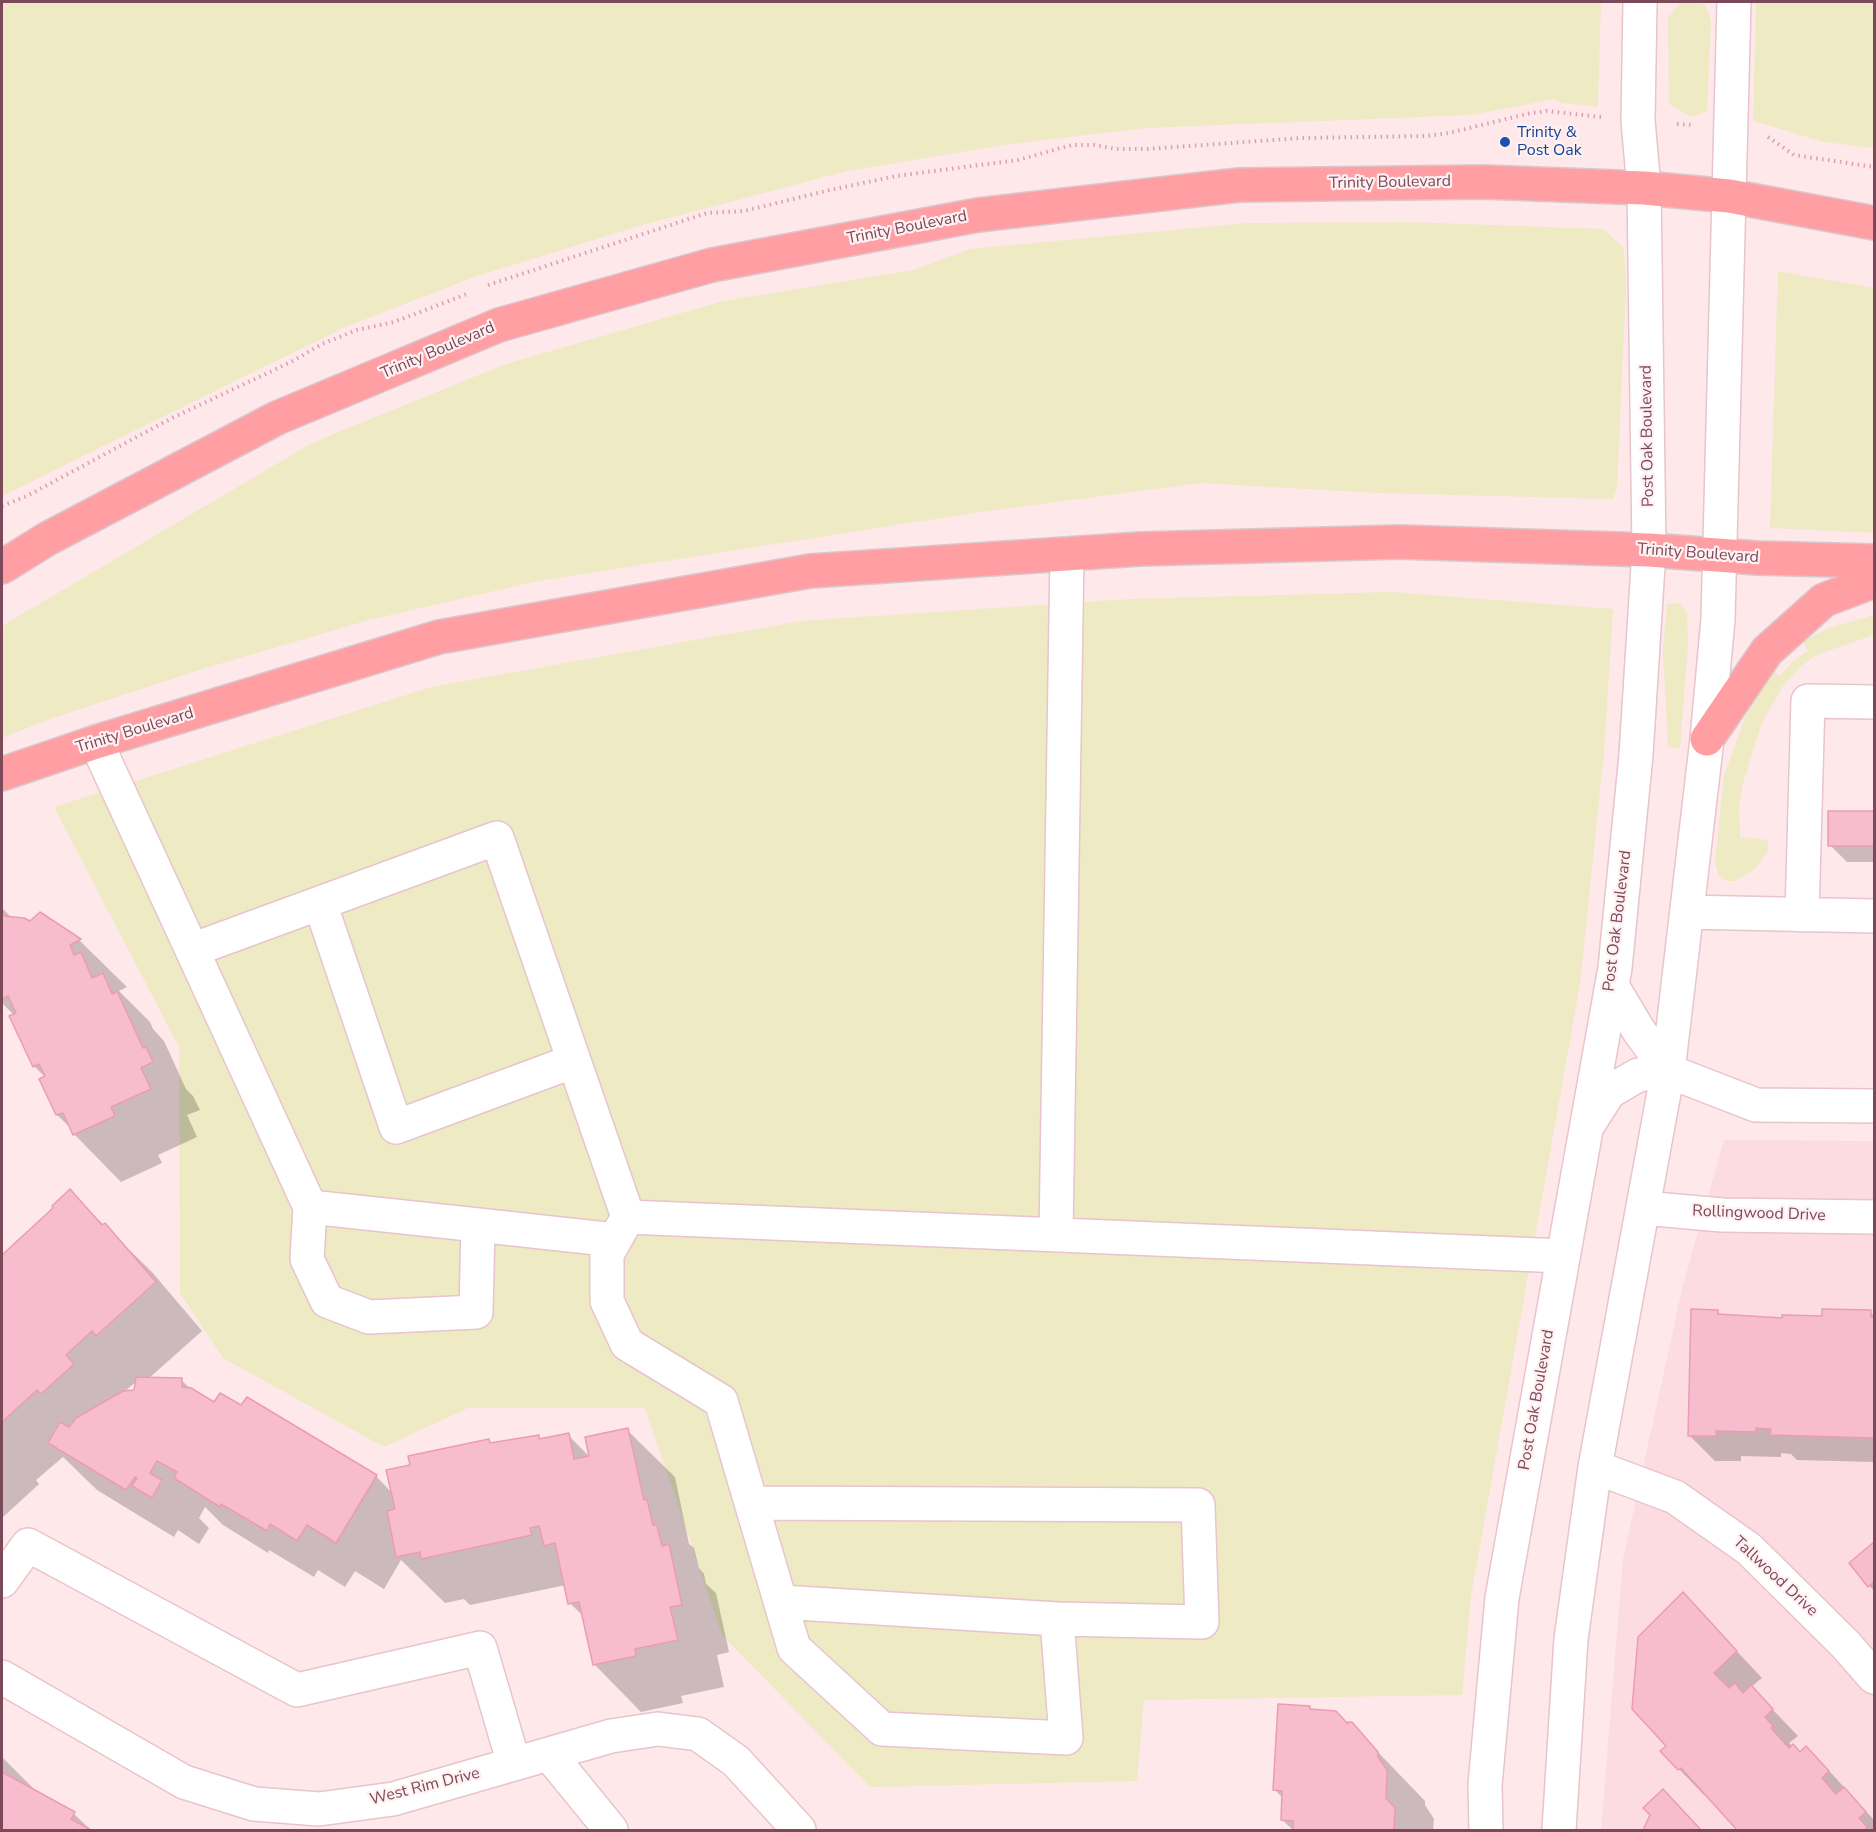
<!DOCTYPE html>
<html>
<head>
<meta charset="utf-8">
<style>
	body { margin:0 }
	#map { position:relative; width:1876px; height:1832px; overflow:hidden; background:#fee8ea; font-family:"Nunito Sans",sans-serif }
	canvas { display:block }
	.frame { position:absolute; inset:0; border:3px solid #7c495a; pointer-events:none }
</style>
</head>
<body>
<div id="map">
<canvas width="1876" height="1832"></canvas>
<div class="frame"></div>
</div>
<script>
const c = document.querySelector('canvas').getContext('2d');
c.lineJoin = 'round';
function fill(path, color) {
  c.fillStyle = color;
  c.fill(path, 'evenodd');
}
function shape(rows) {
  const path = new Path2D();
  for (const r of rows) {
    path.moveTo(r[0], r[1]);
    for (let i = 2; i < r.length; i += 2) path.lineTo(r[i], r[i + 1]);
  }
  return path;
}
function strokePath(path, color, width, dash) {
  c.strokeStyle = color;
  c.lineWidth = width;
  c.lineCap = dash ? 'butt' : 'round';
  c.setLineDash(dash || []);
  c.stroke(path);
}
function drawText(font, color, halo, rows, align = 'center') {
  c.font = font + ' "Nunito Sans",sans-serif';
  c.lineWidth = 4.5;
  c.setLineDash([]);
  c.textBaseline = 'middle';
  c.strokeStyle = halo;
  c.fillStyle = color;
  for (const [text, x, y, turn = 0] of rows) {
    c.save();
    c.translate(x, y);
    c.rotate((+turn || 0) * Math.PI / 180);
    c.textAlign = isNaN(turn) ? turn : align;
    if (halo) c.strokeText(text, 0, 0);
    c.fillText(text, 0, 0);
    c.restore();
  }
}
fill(shape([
	[1724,1140,1874,1141,1874,1830,1601,1830,1623,1559,1683,1285]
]), '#fcdce0');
fill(shape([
	[2,2,1601,2,1598,107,1558,102,1555,99,1471,115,1146,128,1003,145,847,171,639,226,474,277,343,328,2,496],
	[1681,2,1705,4,1711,21,1707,111,1691,117,1669,104,1668,18],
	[1756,2,1874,2,1874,148,1824,142,1753,121],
	[1410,222,1603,229,1624,248,1626,287,1617,487,1613,499,1376,493,1201,483,980,512,538,581,369,620,199,670,50,719,2,738,2,626,312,443,503,365,723,301,913,270,970,249,1247,223],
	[1778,271,1874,288,1874,533,1770,528],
	[1391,592,1613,609,1604,753,1580,984,1471,1596,1462,1695,1144,1700,1137,1781,870,1787,722,1635,645,1408,468,1408,384,1447,223,1358,180,1293,179,1047,54,807,431,687,801,621,1131,599],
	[1680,603,1687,613,1688,644,1680,749,1668,747,1663,651,1667,604],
	[1874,615,1874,635,1816,655,1800,667,1783,686,1762,722,1743,783,1739,807,1740,837,1768,840,1768,851,1755,869,1735,881,1726,881,1718,874,1715,862,1724,776,1745,717,1771,670,1780,676,1793,661,1808,651,1803,641,1829,628]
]), '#eeeac4');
fill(shape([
	[1830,812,1874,812,1874,862,1847,862,1830,845],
	[2,908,12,918,30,923,40,914,80,941,127,987,119,991,150,1022,153,1029,164,1041,186,1089,193,1096,200,1110,187,1115,197,1137,158,1155,162,1163,121,1182,74,1134,72,1129,57,1115,46,1078,34,1066,14,1015,2,1003],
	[69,1191,152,1272,202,1331,148,1379,181,1380,192,1390,215,1404,376,1476,393,1494,411,1466,488,1441,492,1444,538,1437,542,1440,568,1435,591,1458,627,1430,675,1477,689,1544,694,1548,699,1568,704,1574,706,1584,716,1593,729,1652,717,1655,724,1687,681,1696,683,1703,641,1712,594,1664,584,1617,570,1603,566,1585,470,1605,464,1599,445,1603,401,1560,384,1589,355,1571,345,1587,318,1570,314,1577,269,1550,268,1553,223,1525,205,1507,199,1518,209,1528,199,1544,178,1530,174,1537,97,1490,63,1457,36,1480,39,1484,2,1518,2,1257,55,1209],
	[137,1381,135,1391,124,1392],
	[1717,1311,1722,1316,1760,1320,1824,1317,1870,1312,1874,1316,1874,1462,1797,1460,1791,1454,1781,1453,1781,1457,1741,1456,1741,1461,1715,1461,1689,1435],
	[1874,1544,1874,1591,1851,1563],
	[1683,1594,1762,1678,1751,1687,1798,1736,1789,1743,1800,1754,1806,1748,1832,1774,1874,1820,1874,1830,1739,1830,1706,1794,1704,1795,1679,1769,1668,1747],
	[1309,1708,1349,1726,1351,1724,1425,1801,1425,1805,1434,1819,1433,1830,1293,1830,1282,1820,1284,1799,1275,1790],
	[2,1757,39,1794,74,1814,91,1830,2,1830],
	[1652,1815,1689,1817,1701,1830,1645,1830]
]), '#0003');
const building = shape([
	[1828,811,1874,811,1874,846,1828,846,1828,811],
	[40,912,81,939,70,945,74,955,81,952,92,978,103,973,112,994,117,991,143,1048,146,1047,153,1062,141,1068,151,1089,111,1107,115,1116,73,1135,63,1113,56,1115,39,1079,45,1076,39,1064,33,1067,9,1016,16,1013,8,996,2,999,2,913,3,916,24,918,30,921,40,912],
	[70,1189,102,1225,105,1223,156,1282,96,1336,92,1331,66,1355,74,1364,41,1394,37,1390,2,1422,2,1255,53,1208,52,1206,70,1189],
	[1691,1309,1718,1310,1718,1314,1782,1318,1782,1315,1822,1316,1822,1309,1871,1310,1871,1317,1874,1317,1874,1438,1770,1435,1771,1429,1756,1428,1756,1432,1716,1431,1716,1436,1688,1436,1691,1309],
	[136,1377,182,1378,182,1387,191,1388,214,1402,220,1393,241,1405,247,1397,377,1475,336,1543,307,1525,297,1541,270,1524,267,1531,221,1504,220,1507,174,1478,177,1472,157,1461,150,1473,162,1480,152,1498,132,1486,137,1478,135,1477,126,1490,48,1443,60,1422,69,1427,76,1418,123,1391,134,1390,136,1377],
	[628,1428,644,1500,647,1499,653,1525,657,1525,662,1546,669,1544,682,1605,670,1607,678,1640,635,1649,636,1656,593,1665,579,1602,568,1604,555,1543,544,1546,539,1526,530,1528,532,1535,421,1559,420,1552,396,1557,387,1511,395,1509,386,1470,410,1465,408,1456,489,1439,490,1443,539,1435,539,1439,569,1433,574,1459,589,1456,585,1437,628,1428],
	[1874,1542,1874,1582,1868,1587,1849,1563,1874,1542],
	[1683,1592,1737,1651,1714,1673,1729,1688,1735,1683,1743,1693,1751,1685,1773,1709,1765,1717,1773,1726,1771,1728,1789,1748,1793,1744,1800,1752,1806,1746,1829,1771,1822,1778,1836,1794,1844,1787,1866,1812,1859,1818,1867,1827,1865,1830,1737,1830,1681,1768,1678,1770,1660,1751,1666,1746,1632,1709,1638,1637,1683,1592],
	[1278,1704,1310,1706,1310,1709,1336,1711,1348,1724,1348,1722,1352,1722,1378,1752,1378,1757,1387,1770,1386,1798,1395,1808,1394,1830,1293,1830,1293,1821,1281,1820,1282,1791,1273,1790,1278,1704],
	[2,1772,75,1812,71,1819,91,1830,2,1830,2,1772],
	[1663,1789,1701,1830,1643,1830,1650,1815,1643,1808,1663,1789]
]);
fill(building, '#f7bdce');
strokePath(building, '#eb9cb4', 1.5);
const minor = shape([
	[96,742,192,950],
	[320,903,396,1127,574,1061],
	[1687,912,1874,916],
	[1802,915,1808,701,1874,702],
	[1612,986,1639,1031,1668,1071],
	[1590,1122,1609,1092,1638,1075,1668,1071,1756,1105,1874,1106],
	[310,1207,192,950,497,838,628,1217],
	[1643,1208,1722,1215,1874,1217],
	[478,1225,476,1312,369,1317,327,1301,307,1259,310,1207,478,1225,615,1240],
	[1056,1235,1067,554],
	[1595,1467,1675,1497,1749,1549,1845,1644,1874,1677],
	[751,1503,1198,1505,1202,1622,1057,1619,1066,1738,882,1729,794,1648,721,1401,627,1344,607,1301,607,1254,628,1217,1563,1256],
	[2,1581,28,1545,297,1690,480,1648,514,1764],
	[781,1602,1057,1619],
	[2,1677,184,1782,254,1804,319,1809,393,1799,611,1736,658,1729,698,1734,736,1761,799,1830],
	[549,1754,611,1830],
	[1486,1830,1485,1785,1502,1598,1615,968,1636,755,1649,550,1644,188,1638,121,1640,2],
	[1559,1830,1571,1639,1595,1467,1668,1071,1707,739,1718,619,1734,2]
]);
const major = shape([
	[2,567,47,539,277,418,499,325,712,265,978,215,1239,185,1484,182,1644,188,1729,196,1874,223],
	[1707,739,1767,651,1824,600,1874,581],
	[2,774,96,742,439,637,810,571,1140,549,1399,542,1649,550,1757,558,1874,561]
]);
strokePath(minor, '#e8c4cc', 36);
strokePath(major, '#d8c8ce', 36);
strokePath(shape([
	[1677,124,1693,125],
	[1768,137,1794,155,1874,167],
	[488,285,707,213,744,211,830,190,896,176,1018,160,1072,145,1094,145,1116,149,1147,149,1301,138,1426,136,1449,133,1531,113,1547,111,1601,117],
	[2,506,27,496,172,418,291,362,322,344,357,330,394,322,467,294]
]), '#dc9fb1', 4, [1.5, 4.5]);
strokePath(minor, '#fff', 33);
strokePath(major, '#ff9fa4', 33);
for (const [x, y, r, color] of [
	[1505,142,6,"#1a4fb4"]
]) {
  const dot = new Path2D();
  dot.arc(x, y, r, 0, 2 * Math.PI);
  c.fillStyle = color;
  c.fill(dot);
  strokePath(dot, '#fff1f2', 2);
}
drawText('16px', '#164399', '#fff1f2', [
	["Trinity &",1517,133],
	["Post Oak",1517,151]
], 'left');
drawText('16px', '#7c495a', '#fff1f2', [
	["Trinity Boulevard",1390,183,-1],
	["Trinity Boulevard",907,228,-11],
	["Trinity Boulevard",438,351,-23],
	["Post Oak Boulevard",1648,436,-91],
	["Trinity Boulevard",1698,554,4],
	["Trinity Boulevard",135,731,-17],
	["Post Oak Boulevard",1618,921,-83],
	["Rollingwood Drive",1759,1214,2],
	["Post Oak Boulevard",1537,1400,-80],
	["Tallwood Drive",1775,1577,43],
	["West Rim Drive",425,1787,-14]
]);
</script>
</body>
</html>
